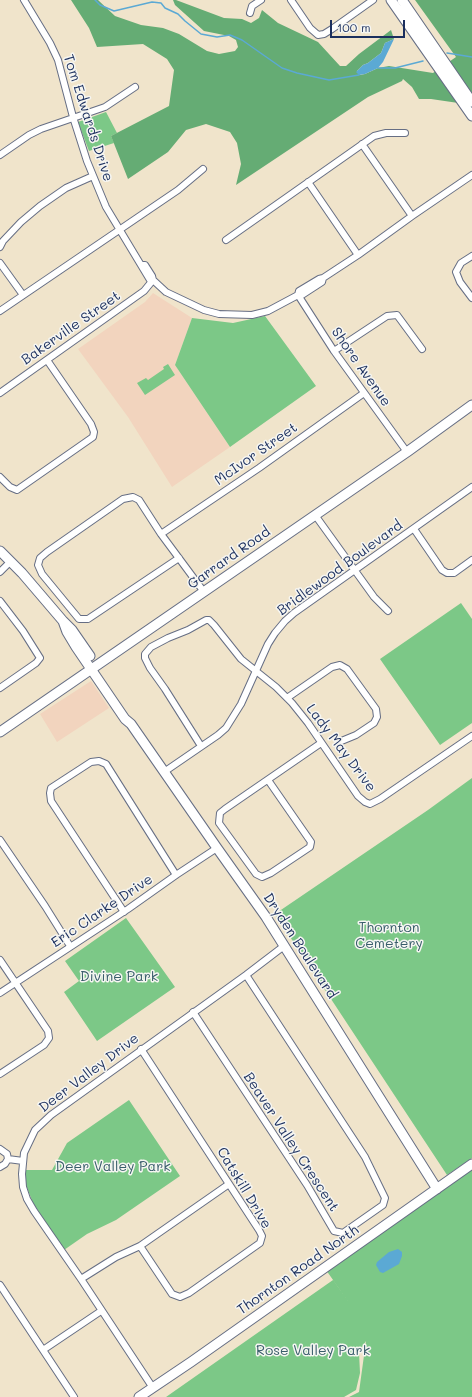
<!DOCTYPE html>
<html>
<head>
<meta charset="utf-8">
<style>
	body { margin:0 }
	#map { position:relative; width:472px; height:1397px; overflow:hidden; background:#f0e4cb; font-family:Mali,sans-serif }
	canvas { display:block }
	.scale { position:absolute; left:330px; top:20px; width:75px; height:18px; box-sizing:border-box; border:2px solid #1b2f5e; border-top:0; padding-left:5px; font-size:12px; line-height:14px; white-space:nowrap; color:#1b2f5e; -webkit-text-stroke:3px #f6f6f2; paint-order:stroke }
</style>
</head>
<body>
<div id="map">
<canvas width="472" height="1397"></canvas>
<div class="scale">100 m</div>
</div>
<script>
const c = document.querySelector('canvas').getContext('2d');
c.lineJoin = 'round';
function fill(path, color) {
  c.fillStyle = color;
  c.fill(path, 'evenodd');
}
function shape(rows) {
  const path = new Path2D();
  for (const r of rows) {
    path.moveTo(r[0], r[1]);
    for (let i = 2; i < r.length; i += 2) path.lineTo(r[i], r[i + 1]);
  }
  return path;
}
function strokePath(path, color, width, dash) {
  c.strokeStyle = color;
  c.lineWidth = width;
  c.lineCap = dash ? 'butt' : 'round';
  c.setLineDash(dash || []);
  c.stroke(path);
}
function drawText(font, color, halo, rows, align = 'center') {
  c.font = font + ' Mali,sans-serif';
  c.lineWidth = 3;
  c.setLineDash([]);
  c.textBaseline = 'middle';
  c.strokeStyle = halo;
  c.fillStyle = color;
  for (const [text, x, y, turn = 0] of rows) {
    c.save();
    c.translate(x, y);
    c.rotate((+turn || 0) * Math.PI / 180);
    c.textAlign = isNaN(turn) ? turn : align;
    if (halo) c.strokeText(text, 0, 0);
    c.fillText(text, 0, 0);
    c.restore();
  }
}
fill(shape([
	[153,293,192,318,175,365,230,447,172,487,128,417,78,349,145,302],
	[91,681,109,708,57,742,40,714]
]), '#f2d4be');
fill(shape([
	[106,112,117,133,111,136,114,143,89,151,78,122],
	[265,316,316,386,230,447,175,365,192,318,233,323],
	[168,364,175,375,145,395,137,383,146,378,148,380,164,369,163,367],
	[461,603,472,619,472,723,440,745,380,659],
	[472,778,472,1158,447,1175,275,914,428,810],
	[126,918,175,987,97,1041,64,992,79,981,65,961],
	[129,1100,180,1176,116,1220,87,1234,64,1250,33,1203,26,1185,25,1170,52,1170,67,1143],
	[472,1169,472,1397,349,1397,359,1392,366,1341,359,1352,360,1373,356,1390,344,1397,166,1397,333,1280,355,1311,326,1270]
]), '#7cc887');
fill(shape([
	[71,0,98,0,115,16,141,25,163,28,179,34,207,51,219,54,235,51,238,47,236,40,229,36,204,31,175,5,173,0,176,0,224,18,242,19,251,23,259,18,262,10,278,23,318,42,340,66,346,66,359,54,391,30,394,39,385,43,381,53,368,63,363,65,357,71,360,75,365,74,378,68,389,66,433,73,456,57,415,0,472,0,472,105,431,99,419,99,412,87,403,79,402,81,368,97,236,185,241,164,237,143,230,132,206,124,186,130,168,152,128,179,111,136,169,106,174,70,167,59,143,44,97,47,89,28]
]), '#65ac74');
fill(shape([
	[394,39,383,62,378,68,365,74,359,75,356,72,363,65,368,63,381,53,385,43],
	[398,1249,402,1252,402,1256,399,1264,383,1273,380,1272,376,1265,377,1262,389,1252]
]), '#5ba9d4');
strokePath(shape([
	[95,0,100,5,114,11,152,2,161,3,165,8,178,14,185,21,201,34,217,37,230,35,242,40,282,68,297,73,329,80,359,75],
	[447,53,472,57],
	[378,68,395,68,423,61]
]), '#5ba9d4', 1.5);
const street = shape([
	[24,0,50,43,58,60,73,117,87,161,106,207,150,280,153,280,166,292,204,310,219,314,252,315,268,311,298,295,302,295,322,282,323,278],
	[291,0,310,28,318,35,324,34,332,29,373,0],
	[250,13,252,6,261,0],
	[362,144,412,216],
	[0,155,29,135,41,129,105,107,135,87],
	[308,182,358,255],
	[226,240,374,136,386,133,405,133],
	[0,247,3,241,21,222,40,206,66,188,93,176],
	[472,256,461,263,456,272,460,282,472,298],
	[0,263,23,295],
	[142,265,145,265,152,276,153,280],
	[298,295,299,291,319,279,323,278,358,255,412,216,472,175],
	[298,295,334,351,407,452],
	[0,311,178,190,203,169],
	[334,351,387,316,397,315,422,349],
	[0,393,144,291,153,280],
	[0,477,10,487,17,490,93,437,94,432,91,424,47,360],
	[315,515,374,597,388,611],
	[414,529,442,570,447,573,454,573,472,560],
	[161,534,259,468,364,393],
	[179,558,88,619,79,619,42,574,38,565,40,558,47,552,123,499,133,497,139,500,161,534,204,592],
	[0,572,10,562],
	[0,601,23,631,40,658,36,663,0,688],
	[287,698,332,667,340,665,347,669,376,709,377,717,374,723,356,735,339,742],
	[201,746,165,689,150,668,145,658,145,654,151,647,168,638,188,630,206,620,209,620,214,625,241,659,276,687,292,703,308,723,358,796,365,802,370,804,380,799,472,736],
	[164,772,218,735,226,728,241,704,268,644,275,633,285,621,294,613,472,487],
	[268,780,311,842,310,847,271,873,262,877,256,874,219,823,220,813,225,809,321,743],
	[0,840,45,906,70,946],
	[124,912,51,801,50,793,51,788,91,762,99,761,106,764,176,875],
	[0,960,48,1031,49,1038,44,1045,0,1074],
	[0,993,128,909,176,875,217,848],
	[193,1012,307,1185,334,1231,343,1233,383,1205,385,1198,365,1157,246,975],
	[0,1149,7,1154,8,1159,5,1164,0,1167],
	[8,1159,23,1161],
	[140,1246,172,1294,180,1297,189,1293,260,1243,262,1236,259,1230,141,1049],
	[81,1279,116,1257,140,1246,229,1184],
	[0,1285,74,1397],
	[43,1350,101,1311],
	[153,1388,81,1279,34,1211,27,1199,23,1187,22,1174,24,1153,35,1130,51,1115,246,975,284,946]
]);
const secondary = shape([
	[391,0,472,116],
	[402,0,472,102],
	[0,551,22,573,63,621,72,630,90,656],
	[63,621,67,632,76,647,125,719,131,724,217,848,266,917,437,1189],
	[0,732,407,452,472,405],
	[139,1397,191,1362,472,1164]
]);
strokePath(street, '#666e84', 8);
strokePath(secondary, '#666e84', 11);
strokePath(street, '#fff', 6);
strokePath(secondary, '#fff', 9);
drawText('14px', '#1b2f5e', '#f6f6f2', [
	["Tom Edwards Drive",88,118,72],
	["Bakerville Street",71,328,-35],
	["Shore Avenue",361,367,55],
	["McIvor Street",256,454,-35],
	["Garrard Road",229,558,-35],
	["Bridlewood Boulevard",340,568,-36],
	["Lady May Drive",341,748,53],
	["Eric Clarke Drive",102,911,-34],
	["Dryden Boulevard",300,946,57],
	["Deer Valley Drive",89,1073,-37],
	["Beaver Valley Crescent",291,1142,57],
	["Catskill Drive",244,1188,59],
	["Thornton Road North",298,1270,-35]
]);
drawText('14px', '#385d6a', '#f6f6f2', [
	["Thornton",389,928],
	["Cemetery",389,944],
	["Divine Park",119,977],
	["Deer Valley Park",113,1167],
	["Rose Valley Park",313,1351]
]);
</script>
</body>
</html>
